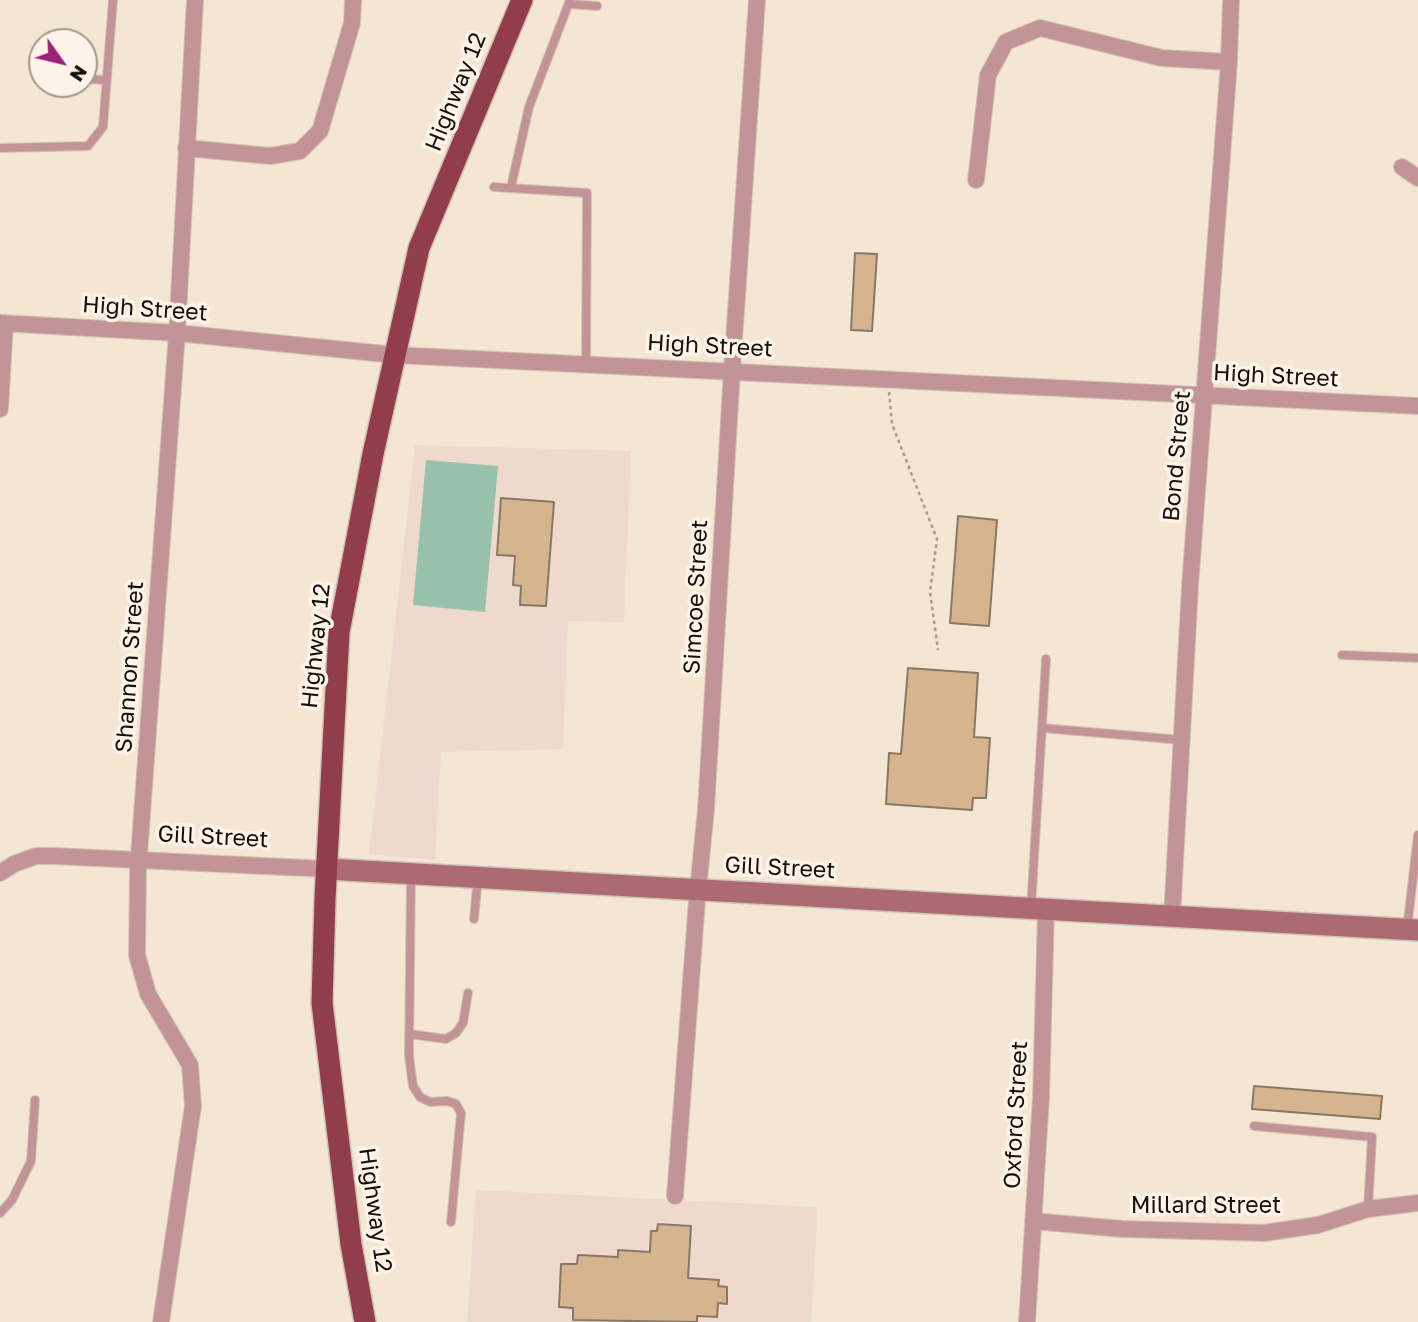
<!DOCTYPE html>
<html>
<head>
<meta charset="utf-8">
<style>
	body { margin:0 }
	#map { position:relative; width:1418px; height:1322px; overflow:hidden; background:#f5e5d3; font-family:"Golos Text",sans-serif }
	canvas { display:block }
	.north { position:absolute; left:28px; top:28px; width:70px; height:70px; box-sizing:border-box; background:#fdf3e9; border:2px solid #a09890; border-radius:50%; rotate:124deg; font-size:19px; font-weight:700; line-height:28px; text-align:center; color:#15100a }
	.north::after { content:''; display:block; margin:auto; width:24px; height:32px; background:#9c2178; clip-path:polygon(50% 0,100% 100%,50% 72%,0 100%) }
</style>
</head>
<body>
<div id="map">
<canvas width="1418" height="1322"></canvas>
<div class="north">N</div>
</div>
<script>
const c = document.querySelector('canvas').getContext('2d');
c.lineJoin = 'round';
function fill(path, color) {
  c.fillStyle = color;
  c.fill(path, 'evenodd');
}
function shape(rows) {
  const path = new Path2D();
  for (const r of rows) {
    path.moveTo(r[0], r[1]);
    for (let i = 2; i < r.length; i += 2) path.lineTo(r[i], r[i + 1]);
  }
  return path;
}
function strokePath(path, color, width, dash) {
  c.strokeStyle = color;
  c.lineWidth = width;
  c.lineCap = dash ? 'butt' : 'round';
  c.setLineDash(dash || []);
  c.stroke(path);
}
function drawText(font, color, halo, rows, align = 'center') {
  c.font = font + ' "Golos Text",sans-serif';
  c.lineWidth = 7;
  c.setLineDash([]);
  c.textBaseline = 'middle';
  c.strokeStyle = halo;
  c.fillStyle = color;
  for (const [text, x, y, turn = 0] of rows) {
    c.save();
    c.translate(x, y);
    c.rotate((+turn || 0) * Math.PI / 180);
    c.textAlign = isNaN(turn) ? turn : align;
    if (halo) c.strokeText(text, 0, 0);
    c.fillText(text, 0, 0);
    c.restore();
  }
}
fill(shape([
	[415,445,631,451,624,622,568,621,563,749,441,752,435,860,369,854],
	[476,1190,818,1207,811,1322,467,1322]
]), '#efd9cd');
fill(shape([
	[426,460,498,466,485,612,413,605]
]), '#99c2ad');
const building = shape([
	[855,253,877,254,872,331,851,330,855,253],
	[501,498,554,502,546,606,520,605,521,586,513,585,515,556,497,555,501,498],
	[958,516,997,520,989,626,950,623,958,516],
	[908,668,978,673,974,737,990,738,986,798,973,798,972,810,886,804,889,753,901,754,908,668],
	[1254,1086,1382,1096,1380,1119,1252,1109,1254,1086],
	[658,1224,691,1226,688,1278,719,1280,718,1286,727,1287,727,1304,718,1303,717,1317,697,1316,697,1322,573,1320,573,1308,559,1307,561,1264,577,1264,578,1255,618,1257,618,1250,650,1252,651,1231,657,1231,658,1224]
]);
fill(building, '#d6b58e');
strokePath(building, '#867869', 2);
const service = shape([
	[569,4,597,6],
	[37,79,42,79],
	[84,79,107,80],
	[0,148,88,146,103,127,113,0],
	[494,187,587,193,586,363],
	[511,187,529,107,570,0],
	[1342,655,1418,658],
	[1042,728,1182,740],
	[411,877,409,1056,413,1086,420,1097,430,1102,447,1101,456,1104,461,1113,451,1222],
	[1031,908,1046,659],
	[474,919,478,877],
	[1407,929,1418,835],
	[409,1034,446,1039,456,1033,463,1023,468,993],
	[1254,1126,1372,1137,1368,1209],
	[0,1213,12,1200,31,1161,35,1100]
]);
const minor = shape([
	[186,148,270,156,300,151,320,131,352,23,353,0],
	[1402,167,1418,178],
	[976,180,988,75,1006,42,1040,28,1162,58,1229,62],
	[0,323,177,333,395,355,1418,406],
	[0,409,5,323],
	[0,873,14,864,36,856,54,856,327,869],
	[1172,917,1190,586,1229,62,1231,0],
	[675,1196,697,900,706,809,732,370,757,0],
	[1033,1221,1122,1229,1264,1233,1318,1225,1368,1209,1418,1203],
	[161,1322,193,1106,190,1065,148,994,137,955,138,869,177,333,195,0],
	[1027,1322,1041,1097,1046,910]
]);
const secondary = shape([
	[327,869,1418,930]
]);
const trunk = shape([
	[365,1322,351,1244,322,1003,325,899,339,632,373,454,419,248,522,0]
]);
strokePath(service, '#d1c3b3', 10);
strokePath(minor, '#d1c3b3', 18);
strokePath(secondary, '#d1c3b3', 24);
strokePath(trunk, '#d1c3b3', 24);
strokePath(shape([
	[889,392,892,424,937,539,930,592,938,650]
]), '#a69a8c', 2.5, [3.5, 3.5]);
strokePath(service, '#c29498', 8);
strokePath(minor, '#c29498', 16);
strokePath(secondary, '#ac6a72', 21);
strokePath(trunk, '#923d4c', 21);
drawText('23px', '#15100a', '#fdf3e9', [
	["Highway 12",456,92,-68],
	["High Street",145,309,4],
	["High Street",710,346,3],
	["High Street",1276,376,3],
	["Bond Street",1177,456,-85],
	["Simcoe Street",696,597,-87],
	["Highway 12",316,646,-84],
	["Shannon Street",130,667,-86],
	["Gill Street",213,837,3],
	["Gill Street",780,868,3],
	["Oxford Street",1016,1115,-87],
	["Millard Street",1206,1206],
	["Highway 12",375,1210,82]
]);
</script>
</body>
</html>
